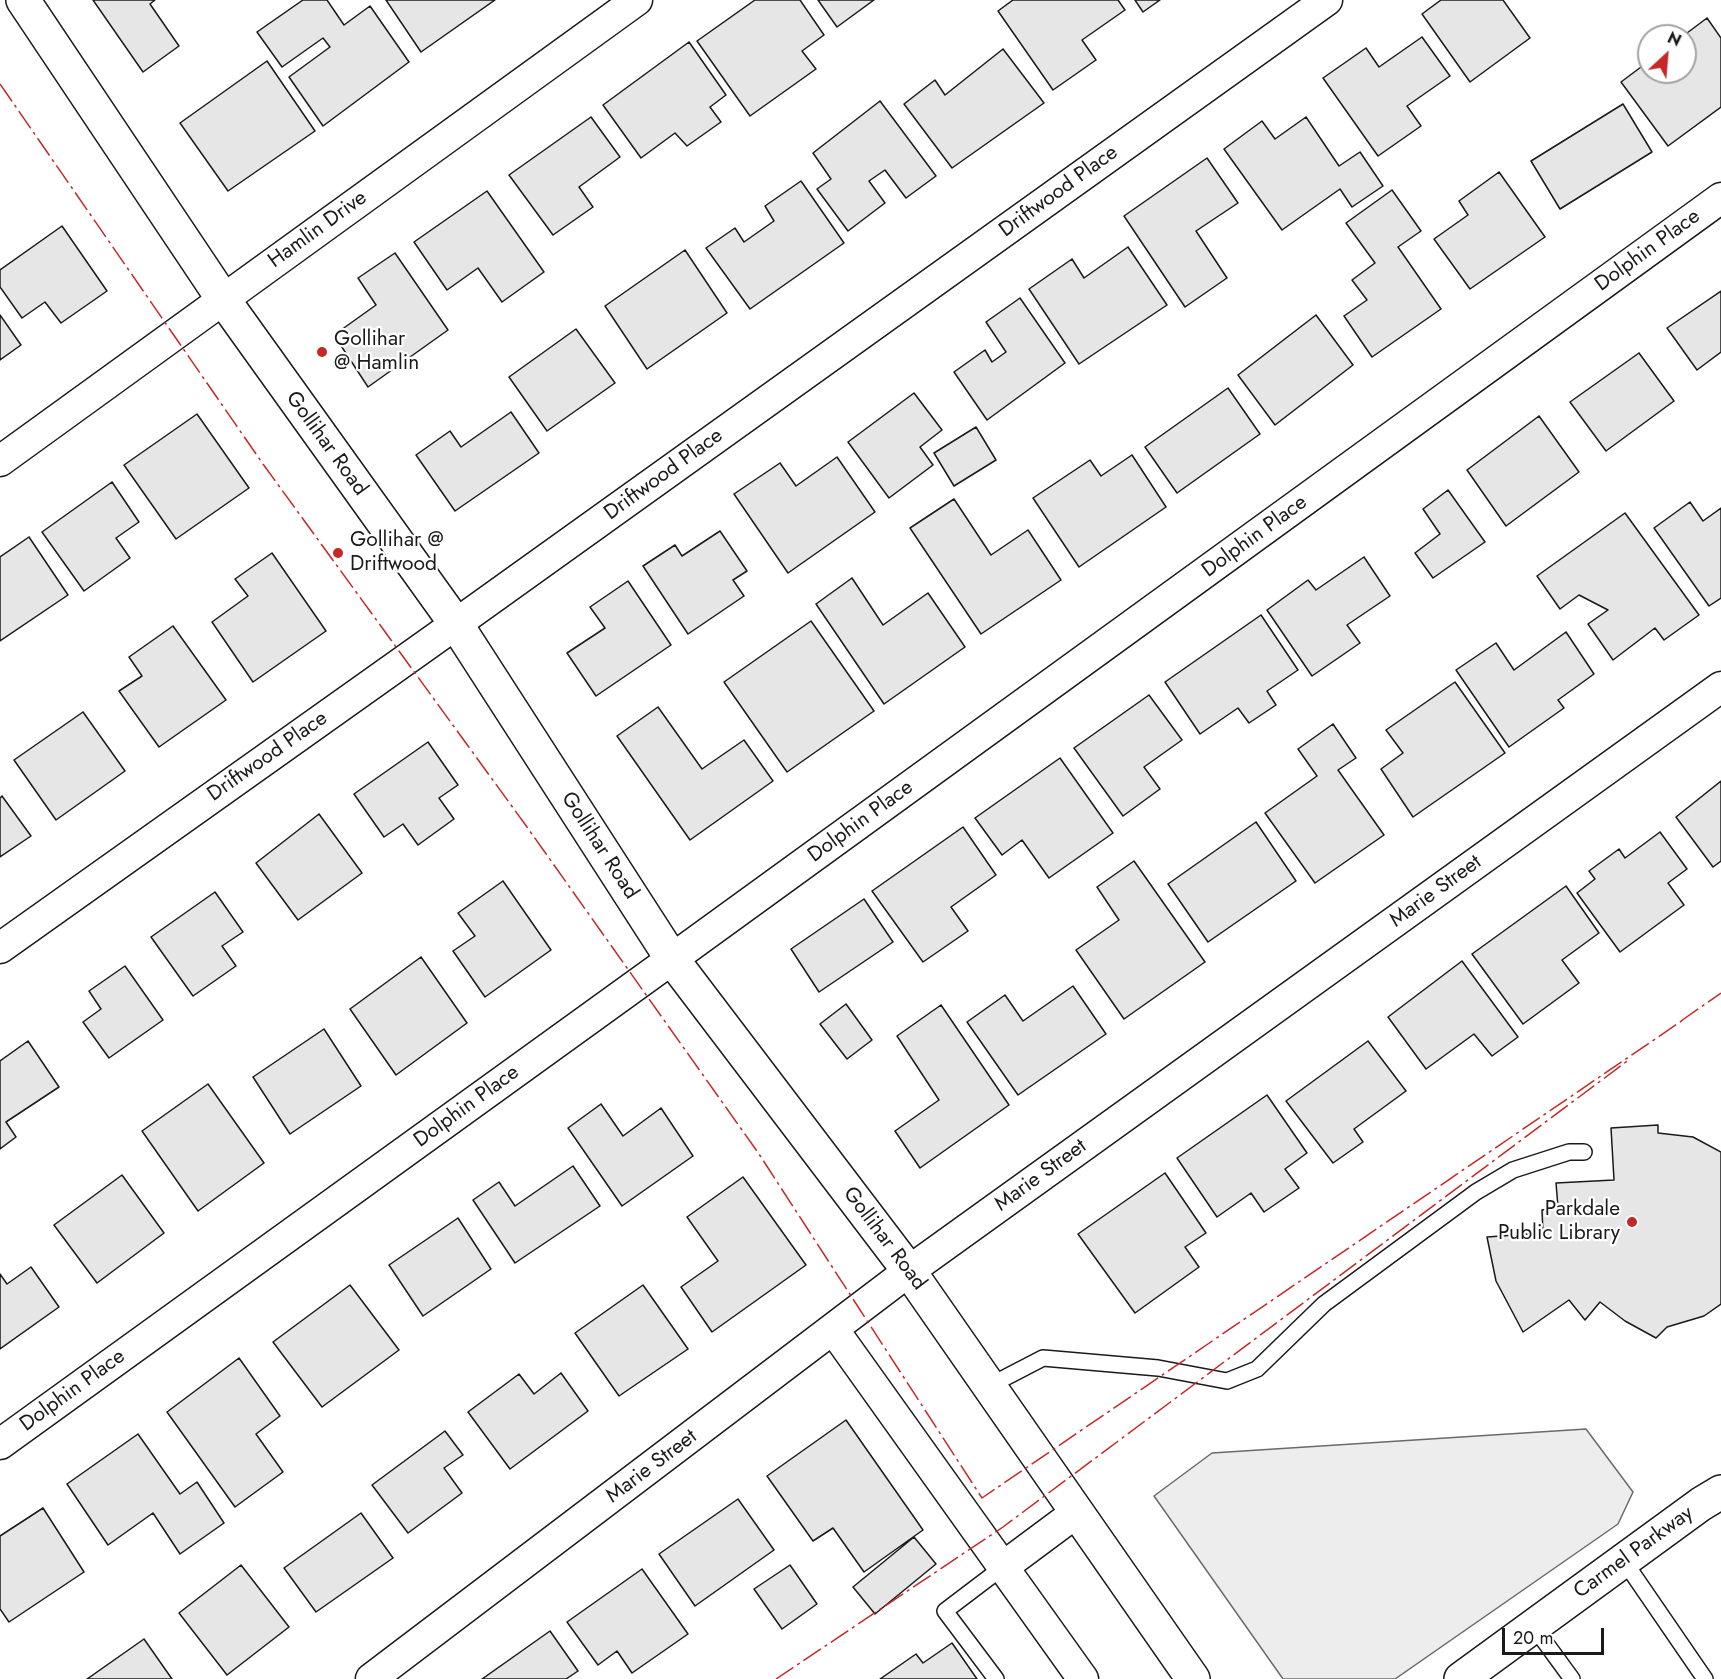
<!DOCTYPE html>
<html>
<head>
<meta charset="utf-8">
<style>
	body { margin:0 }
	#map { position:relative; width:1721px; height:1679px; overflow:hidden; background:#fff; font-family:Jost,sans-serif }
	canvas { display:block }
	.north { position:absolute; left:1637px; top:24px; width:60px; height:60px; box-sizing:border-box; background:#fff; border:2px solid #a3a3a3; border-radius:50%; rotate:26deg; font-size:16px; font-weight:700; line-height:24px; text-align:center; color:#1a1a1a }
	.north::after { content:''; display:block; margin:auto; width:21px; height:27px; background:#c62828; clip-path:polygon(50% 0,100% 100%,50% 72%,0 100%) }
	.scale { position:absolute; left:1502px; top:1628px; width:102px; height:27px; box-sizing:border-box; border:3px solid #1a1a1a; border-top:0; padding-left:8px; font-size:18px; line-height:21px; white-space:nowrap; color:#1a1a1a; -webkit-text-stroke:4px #fff; paint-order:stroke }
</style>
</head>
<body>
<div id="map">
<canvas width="1721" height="1679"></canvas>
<div class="north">N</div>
<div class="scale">20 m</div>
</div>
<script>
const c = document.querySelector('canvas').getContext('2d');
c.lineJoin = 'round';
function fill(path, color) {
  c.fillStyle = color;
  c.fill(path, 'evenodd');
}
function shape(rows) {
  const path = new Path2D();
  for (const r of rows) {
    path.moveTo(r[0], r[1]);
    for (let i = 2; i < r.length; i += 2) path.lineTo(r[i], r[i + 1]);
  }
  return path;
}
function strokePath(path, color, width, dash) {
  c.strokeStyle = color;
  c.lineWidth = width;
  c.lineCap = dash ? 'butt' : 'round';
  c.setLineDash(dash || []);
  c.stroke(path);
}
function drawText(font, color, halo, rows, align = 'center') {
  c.font = font + ' Jost,sans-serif';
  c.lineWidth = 4.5;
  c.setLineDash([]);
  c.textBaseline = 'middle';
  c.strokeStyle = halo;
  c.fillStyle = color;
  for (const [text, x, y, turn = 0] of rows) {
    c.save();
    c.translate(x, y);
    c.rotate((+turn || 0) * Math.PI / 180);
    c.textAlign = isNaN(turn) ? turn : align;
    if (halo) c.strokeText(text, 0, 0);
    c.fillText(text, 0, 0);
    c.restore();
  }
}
const parking = shape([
	[1586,1429,1633,1492,1618,1524,1395,1679,1283,1679,1154,1496,1212,1453,1586,1429]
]);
fill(parking, '#ededed');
strokePath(parking, '#6a6a6a', 1.5);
const building = shape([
	[93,0,155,0,150,4,179,46,143,72,93,0],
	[303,0,327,0,344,25,370,6,409,62,323,126,289,77,330,47,323,38,282,67,257,32,303,0],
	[386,0,495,0,421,52,386,0],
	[755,0,800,0,824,35,802,51,816,69,750,116,697,41,755,0],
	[818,0,874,0,837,27,818,0],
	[1013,0,1118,0,1125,10,1082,40,1096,60,1053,90,998,11,1013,0],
	[1135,0,1160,0,1143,12,1135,0],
	[1441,0,1503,0,1530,38,1470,82,1422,14,1441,0],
	[1707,18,1721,38,1721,107,1668,146,1621,82,1649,61,1649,72,1685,72,1685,36,1683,36,1707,18],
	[1422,37,1450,76,1407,106,1421,126,1378,156,1323,78,1366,48,1379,67,1422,37],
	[689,42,726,95,710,107,721,122,687,146,675,133,641,158,603,105,689,42],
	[1003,49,1044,103,952,168,904,104,935,80,945,95,1003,49],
	[267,61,315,131,228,191,180,123,267,61],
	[880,101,936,176,906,198,885,170,869,181,885,203,848,231,817,189,831,179,813,153,880,101],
	[1623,104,1652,152,1560,209,1531,161,1623,104],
	[591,117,620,157,579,187,593,207,553,235,509,175,591,117],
	[1306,117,1339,166,1360,152,1383,186,1352,207,1340,189,1282,230,1224,149,1262,121,1275,139,1306,117],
	[1207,158,1238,203,1196,231,1227,278,1185,307,1124,216,1207,158],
	[1499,172,1545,237,1470,289,1434,239,1468,215,1459,201,1499,172],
	[801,181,844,243,750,309,706,248,735,228,744,242,774,221,765,206,801,181],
	[1392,190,1421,231,1398,247,1441,309,1372,357,1344,316,1367,300,1352,280,1375,263,1346,223,1392,190],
	[487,191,544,272,502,302,478,268,447,290,414,242,487,191],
	[62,226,107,291,61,323,45,302,22,318,0,287,0,270,62,226],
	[1128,247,1167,305,1079,364,1029,289,1072,259,1084,278,1128,247],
	[685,250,727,313,647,369,605,306,685,250],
	[395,253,448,330,368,387,334,335,376,305,358,278,395,253],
	[1721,291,1721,352,1697,370,1667,328,1721,291],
	[1020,298,1065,363,987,420,954,372,985,350,992,362,1006,352,986,322,1020,298],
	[0,315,21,345,0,360,0,315],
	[1316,315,1353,365,1275,425,1238,375,1316,315],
	[576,329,615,383,547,431,509,377,576,329],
	[1639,353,1674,401,1606,451,1570,402,1639,353],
	[1228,388,1260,434,1177,493,1145,447,1228,388],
	[914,393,942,430,920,447,933,465,889,498,848,442,914,393],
	[511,412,539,453,455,511,416,455,450,431,461,447,511,412],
	[197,414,249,488,176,539,124,465,197,414],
	[1539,416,1579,472,1506,526,1467,470,1539,416],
	[976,427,996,460,954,486,934,453,976,427],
	[1132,455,1166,507,1079,567,1033,498,1090,460,1101,476,1132,455],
	[837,457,875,512,788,573,734,494,780,463,796,486,837,457],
	[112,482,139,522,116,538,130,558,84,591,42,532,112,482],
	[1448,490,1485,542,1433,578,1415,553,1440,534,1423,509,1448,490],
	[954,499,991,555,1028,530,1061,580,981,634,910,528,954,499],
	[1690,502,1703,521,1721,508,1721,598,1709,606,1654,528,1690,502],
	[1625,513,1699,615,1664,640,1655,628,1613,660,1588,624,1608,610,1579,595,1560,609,1537,576,1625,513],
	[720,531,747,571,733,580,744,596,688,634,643,566,675,545,682,556,720,531],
	[29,537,68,595,0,641,0,557,29,537],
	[272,553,326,631,253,682,212,622,248,596,235,579,272,553],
	[1364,557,1390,596,1347,625,1360,643,1312,676,1267,610,1308,580,1316,590,1364,557],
	[852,578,883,625,928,593,965,647,884,704,816,604,852,578],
	[628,581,671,645,596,696,567,653,605,628,590,607,628,581],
	[1261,615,1298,670,1267,691,1276,705,1249,723,1238,708,1200,734,1165,682,1261,615],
	[811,621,874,711,787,772,724,682,811,621],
	[173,626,226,700,159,747,119,691,142,676,129,657,173,626],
	[1566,632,1594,674,1558,700,1564,708,1509,747,1456,670,1496,643,1514,670,1566,632],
	[1455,682,1505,753,1413,817,1381,769,1403,753,1386,730,1455,682],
	[1149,695,1182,740,1144,767,1160,789,1123,816,1074,748,1149,695],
	[658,707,702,769,744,740,773,781,690,840,617,736,658,707],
	[83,712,125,771,56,820,14,760,83,712],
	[1333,724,1356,758,1338,770,1384,835,1315,883,1265,813,1317,776,1298,749,1333,724],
	[428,742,458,785,439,798,454,819,418,845,403,824,384,837,354,794,428,742],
	[1060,758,1113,833,1049,878,1022,840,1002,855,975,818,1060,758],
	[1721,781,1721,861,1713,867,1676,817,1721,781],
	[2,796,31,836,0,857,0,798,2,796],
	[319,814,362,873,298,920,256,863,319,814],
	[1256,822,1296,881,1208,942,1168,884,1256,822],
	[963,827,996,875,951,907,968,931,923,962,872,891,963,827],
	[1660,832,1687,869,1668,883,1684,905,1620,952,1577,893,1595,879,1589,871,1619,849,1625,858,1660,832],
	[1134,861,1205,962,1124,1019,1076,950,1119,920,1097,887,1134,861],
	[503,881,551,950,485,997,453,951,475,936,458,913,503,881],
	[1566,886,1599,933,1562,960,1579,983,1523,1024,1472,954,1566,886],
	[215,892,243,932,222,946,236,966,193,996,151,937,215,892],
	[864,899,893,942,819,992,791,949,864,899],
	[421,957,467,1023,396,1075,350,1009,421,957],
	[1462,961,1518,1037,1492,1056,1474,1034,1426,1069,1388,1017,1462,961],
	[125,966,163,1020,109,1058,83,1022,101,1009,89,991,125,966],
	[1073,986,1106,1034,1018,1095,967,1022,1005,995,1023,1021,1073,986],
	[846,1004,872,1040,847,1059,820,1024,846,1004],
	[941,1005,1009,1105,920,1168,895,1131,939,1100,897,1036,941,1005],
	[324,1029,361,1086,290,1134,253,1077,324,1029],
	[28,1041,59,1087,6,1122,16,1137,0,1149,0,1061,28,1041],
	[1368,1041,1406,1091,1354,1129,1363,1142,1333,1163,1286,1101,1368,1041],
	[208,1084,264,1163,198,1211,142,1131,208,1084],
	[1267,1095,1307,1153,1285,1169,1299,1188,1264,1212,1251,1193,1217,1217,1177,1158,1267,1095],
	[601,1104,623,1136,661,1108,693,1156,622,1206,568,1128,601,1104],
	[1658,1125,1658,1133,1693,1137,1721,1152,1721,1304,1704,1316,1667,1327,1656,1338,1625,1321,1600,1302,1585,1320,1569,1300,1523,1332,1496,1281,1487,1237,1543,1233,1542,1210,1558,1207,1556,1183,1614,1180,1611,1128,1658,1125],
	[573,1166,600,1206,515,1263,473,1200,499,1182,515,1206,573,1166],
	[1165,1173,1206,1233,1185,1247,1199,1267,1135,1313,1078,1234,1165,1173],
	[122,1175,164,1233,97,1283,54,1225,122,1175],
	[743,1177,806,1265,712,1332,681,1287,718,1261,687,1217,743,1177],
	[458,1218,491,1269,423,1316,389,1265,458,1218],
	[31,1267,59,1307,0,1349,0,1274,7,1284,31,1267],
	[350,1285,399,1350,322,1407,273,1342,350,1285],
	[643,1285,688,1349,619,1396,575,1333,643,1285],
	[239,1358,280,1416,256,1434,283,1472,235,1507,167,1412,239,1358],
	[561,1373,588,1411,510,1469,468,1412,519,1374,534,1394,561,1373],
	[846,1420,923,1530,864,1572,833,1528,813,1541,767,1476,846,1420],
	[445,1431,463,1455,444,1468,462,1493,408,1533,372,1485,445,1431],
	[138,1434,180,1494,197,1482,224,1523,180,1554,153,1513,108,1545,67,1484,138,1434],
	[738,1499,774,1550,695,1606,659,1554,738,1499],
	[43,1508,84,1572,9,1622,0,1609,0,1536,43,1508],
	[361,1513,393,1558,316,1612,284,1568,361,1513],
	[914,1537,936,1564,875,1614,853,1587,914,1537],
	[241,1565,289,1627,227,1675,179,1613,241,1565],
	[790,1565,817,1604,782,1629,754,1589,790,1565],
	[642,1569,688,1634,632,1673,617,1651,598,1665,567,1622,642,1569],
	[550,1631,578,1671,566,1679,482,1679,550,1631],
	[144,1639,172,1679,87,1679,144,1639],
	[952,1643,977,1679,880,1679,916,1654,923,1663,952,1643]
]);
fill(building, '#e6e6e6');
strokePath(building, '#1a1a1a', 1.5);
const service = shape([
	[989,1386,1043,1358,1158,1368,1227,1381,1257,1369,1324,1304,1476,1192,1513,1170,1569,1152,1584,1152],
	[1624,1561,1705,1679],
	[1534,1627,1572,1679],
	[996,1679,945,1611,1003,1567]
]);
const minor = shape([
	[0,461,637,0],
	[0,948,456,624,1327,0],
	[833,1329,1083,1679],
	[0,1444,672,959,1721,198],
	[1003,1567,1077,1512],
	[371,1679,909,1271,1721,687]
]);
const tertiary = shape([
	[1461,1679,1701,1504,1721,1492]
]);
const secondary = shape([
	[23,0,223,299,456,624,672,959,909,1271,1193,1679]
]);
strokePath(service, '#1a1a1a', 18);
strokePath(minor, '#1a1a1a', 33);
strokePath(tertiary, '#1a1a1a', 36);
strokePath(secondary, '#1a1a1a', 36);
strokePath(service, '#fff', 15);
strokePath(minor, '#fff', 30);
strokePath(tertiary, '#fff', 33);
strokePath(secondary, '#fff', 33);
strokePath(shape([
	[0,84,263,464,527,827,759,1154,982,1498,1683,1020],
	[1681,1021,1721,993],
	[776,1679,1003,1527,1630,1059]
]), '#c62828', 1.5, [21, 4.5, 3, 4.5]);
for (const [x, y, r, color] of [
	[322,352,6,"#c62828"],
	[338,553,6,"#c62828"],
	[1632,1222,6,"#c62828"]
]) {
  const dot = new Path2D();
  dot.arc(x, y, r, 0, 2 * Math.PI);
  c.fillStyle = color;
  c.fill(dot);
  strokePath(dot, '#fff', 2);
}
drawText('21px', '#1a1a1a', '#fff', [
	["Driftwood Place",1059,192,-36],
	["Hamlin Drive",318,230,-36],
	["Dolphin Place",1648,251,-36],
	["Gollihar Road",326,444,54],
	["Driftwood Place",664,475,-36],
	["Dolphin Place",1255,537,-36],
	["Driftwood Place",268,757,-35],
	["Dolphin Place",861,822,-36],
	["Gollihar Road",599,846,57],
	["Marie Street",1436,892,-36],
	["Dolphin Place",467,1107,-36],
	["Marie Street",1041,1176,-36],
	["Gollihar Road",884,1239,53],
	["Dolphin Place",73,1391,-36],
	["Marie Street",652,1467,-37],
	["Carmel Parkway",1634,1553,-36]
]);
drawText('21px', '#1a1a1a', '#fff', [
	["Gollihar",334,340],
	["@ Hamlin",334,364],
	["Gollihar @",350,541],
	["Driftwood",350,565],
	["Parkdale",1620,1210,"right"],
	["Public Library",1620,1234,"right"]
], 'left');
</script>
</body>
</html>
